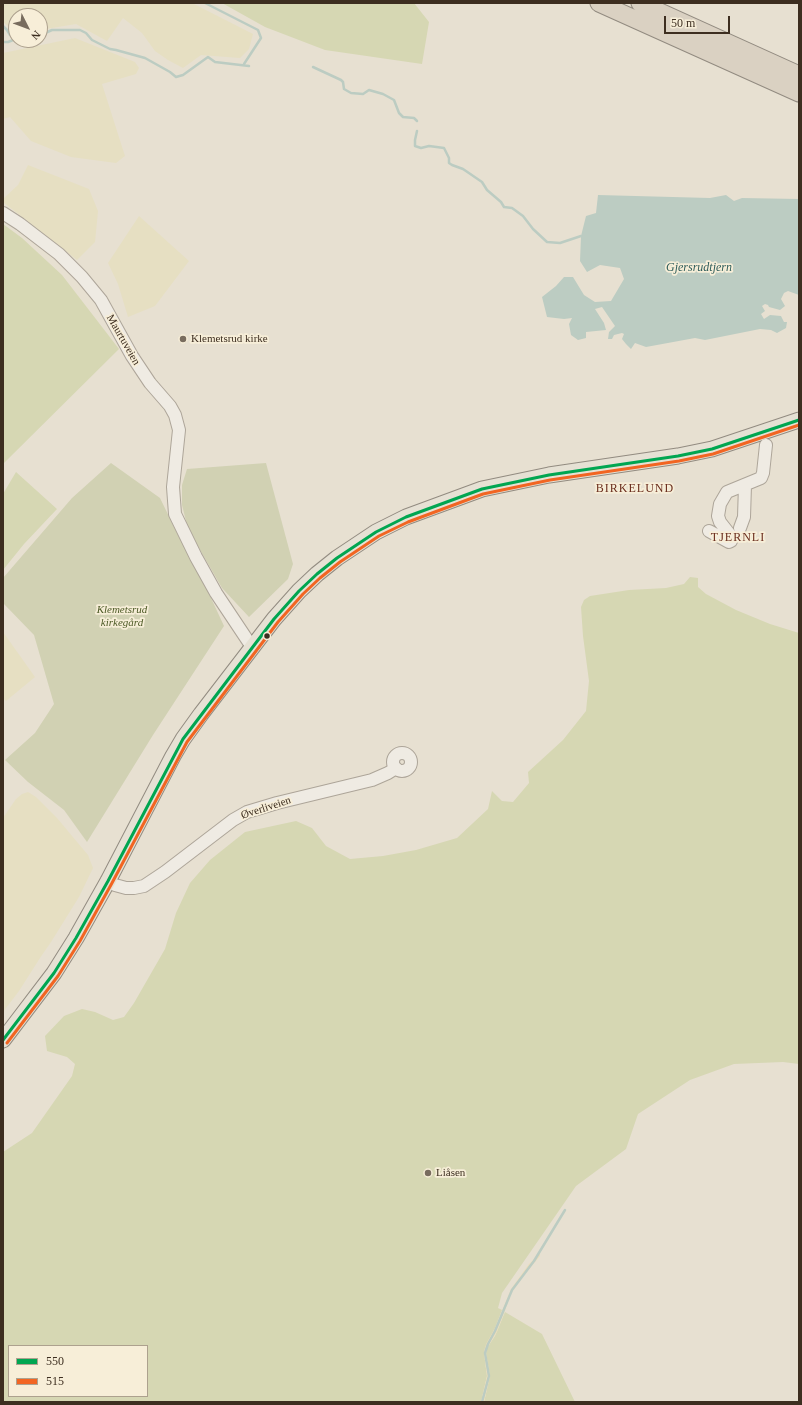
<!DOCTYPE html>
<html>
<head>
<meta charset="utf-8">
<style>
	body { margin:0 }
	#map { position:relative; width:802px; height:1405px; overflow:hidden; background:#e7e0d1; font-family:Georgia,serif }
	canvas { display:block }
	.frame { position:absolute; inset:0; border:4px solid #3d2e20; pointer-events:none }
	.legend { position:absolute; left:8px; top:1345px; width:140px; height:52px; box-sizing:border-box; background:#f7eed8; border:1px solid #ada18e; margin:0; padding:5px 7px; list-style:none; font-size:12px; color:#3d2e20 }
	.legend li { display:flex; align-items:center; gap:8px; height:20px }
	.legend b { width:20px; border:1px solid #ada18e }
	.north { position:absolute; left:8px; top:8px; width:40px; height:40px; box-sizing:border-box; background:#f7eed8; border:1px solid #ada18e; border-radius:50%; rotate:132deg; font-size:11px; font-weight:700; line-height:16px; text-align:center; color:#3d2e20 }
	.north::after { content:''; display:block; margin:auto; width:14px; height:18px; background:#786c5e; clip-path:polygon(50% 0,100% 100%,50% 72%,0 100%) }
	.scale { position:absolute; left:664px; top:16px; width:66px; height:18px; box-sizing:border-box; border:2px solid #3d2e20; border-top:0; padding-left:5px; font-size:12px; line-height:14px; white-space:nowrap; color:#3d2e20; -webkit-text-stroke:3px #f7eed8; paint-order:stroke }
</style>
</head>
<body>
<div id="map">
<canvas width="802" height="1405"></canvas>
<div class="frame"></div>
<ul class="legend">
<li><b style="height:5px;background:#00a651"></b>550</li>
<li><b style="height:5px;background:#f26522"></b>515</li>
</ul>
<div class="north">N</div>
<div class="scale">50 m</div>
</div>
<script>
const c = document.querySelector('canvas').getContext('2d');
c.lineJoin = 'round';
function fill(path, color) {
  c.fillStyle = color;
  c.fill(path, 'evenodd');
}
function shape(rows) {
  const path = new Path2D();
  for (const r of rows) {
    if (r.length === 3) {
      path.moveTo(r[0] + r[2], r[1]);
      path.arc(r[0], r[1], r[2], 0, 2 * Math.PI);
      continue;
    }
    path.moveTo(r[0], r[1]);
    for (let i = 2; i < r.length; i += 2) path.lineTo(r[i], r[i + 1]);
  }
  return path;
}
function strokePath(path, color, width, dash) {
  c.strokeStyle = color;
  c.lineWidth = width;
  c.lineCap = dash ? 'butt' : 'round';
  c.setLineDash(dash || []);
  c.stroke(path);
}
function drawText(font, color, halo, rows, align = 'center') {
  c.font = font + ' Georgia,serif';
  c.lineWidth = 3.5;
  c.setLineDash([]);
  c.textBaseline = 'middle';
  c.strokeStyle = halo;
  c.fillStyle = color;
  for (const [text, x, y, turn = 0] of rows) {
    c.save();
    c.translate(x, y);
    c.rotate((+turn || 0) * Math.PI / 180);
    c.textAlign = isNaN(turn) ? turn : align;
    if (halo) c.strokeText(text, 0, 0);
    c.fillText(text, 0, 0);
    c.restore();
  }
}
fill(shape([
	[3,3,192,3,253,34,249,49,240,58,201,55,183,68,168,60,155,51,142,33,123,18,107,41,76,24,40,30,40,16,16,16,16,32,3,22],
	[75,38,135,62,139,68,136,74,102,84,125,156,116,163,71,157,31,141,10,117,3,119,3,53],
	[28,165,89,189,98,211,95,242,77,260,3,202,3,199,18,185],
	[139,216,189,261,155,306,128,317,118,284,108,263],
	[3,632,35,677,6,701,3,698],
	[28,792,36,797,57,818,88,855,93,868,79,897,51,942,40,958,19,991,3,1012,3,818,16,799,22,794]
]), '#e6dfc2');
fill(shape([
	[222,3,414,3,429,22,422,64,325,50,265,27],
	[3,224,22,238,62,275,119,349,3,464],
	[16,472,57,509,24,544,3,570,3,494],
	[690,577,698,578,698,587,706,594,736,610,770,624,799,633,799,1064,783,1062,734,1064,690,1080,638,1114,626,1149,576,1186,502,1293,498,1308,502,1310,495,1328,485,1348,484,1353,487,1376,481,1402,3,1402,3,1152,32,1133,72,1076,75,1064,67,1057,47,1051,45,1036,64,1016,82,1009,95,1012,113,1020,124,1017,134,1003,165,949,176,913,190,883,210,860,245,832,296,821,312,828,326,846,350,859,383,856,416,850,457,838,488,809,492,791,502,801,513,802,529,783,528,772,563,740,586,711,589,681,583,636,581,607,584,600,590,596,629,590,666,588,684,584],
	[9,1346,147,1346,147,1396,9,1396],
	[505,1312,542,1334,575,1402,484,1402,490,1376,486,1353,487,1348,495,1336]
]), '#d6d7b3');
fill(shape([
	[540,1253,540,1256,519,1281,511,1294,497,1332,487,1348,486,1353,490,1376,484,1402,481,1402,487,1376,484,1353,486,1344,495,1328,511,1289,529,1264]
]), '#eadcb9');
fill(shape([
	[111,463,160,498,179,537,185,542,224,626,153,735,87,842,64,810,28,782,5,760,35,733,54,704,34,635,3,603,3,578,72,498],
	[266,463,293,564,288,579,249,617,222,588,188,529,182,505,182,485,187,469]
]), '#d1d1b3');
fill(shape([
	[598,195,710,198,726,195,734,201,742,198,799,199,799,295,788,291,784,293,781,299,785,306,780,310,769,307,768,305,765,304,762,306,765,311,761,314,764,319,770,315,781,316,784,322,787,322,786,328,777,333,771,330,760,329,705,340,695,338,646,347,635,343,631,349,626,344,622,339,624,334,622,333,614,335,612,339,608,339,609,332,615,326,602,307,595,309,604,323,606,330,586,332,586,338,578,340,571,335,569,324,572,318,564,319,547,317,542,297,556,286,564,277,573,277,584,295,595,302,611,301,624,279,620,268,600,265,587,272,580,261,581,236,586,216,596,213]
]), '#bcccc2');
strokePath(shape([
	[205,3,258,30,261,38,244,64],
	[3,26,7,30,10,35,16,39],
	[40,34,43,34,52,30,80,30,86,33,92,40,110,49,116,50,145,58,170,72,176,77,183,75,208,57,215,62,249,66],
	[3,42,8,42,16,39],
	[313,67,341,80,343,82,344,89,351,93,363,94,369,90,383,94,394,100,399,113,403,117,414,118,417,121],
	[417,131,415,140,415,146,421,148,429,146,444,148,449,158,449,163,452,165,463,169,482,182,487,190,501,202,504,207,512,208,523,216,533,229,547,242,560,243,581,236],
	[482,1402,489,1376,485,1353,488,1344,495,1331,512,1290,534,1261,565,1210]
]), '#bcccc2', 2.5);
const minor = shape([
	[3,213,20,224,59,254,82,277,101,300,132,356,150,383,170,406,175,415,179,430,173,487,175,514,196,557,216,593,252,647],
	[740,528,744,517,745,485],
	[709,531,729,542,731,541,732,538,731,536,720,522,718,516,720,504,727,492,761,478,763,473,766,445],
	[402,762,9],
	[108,881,115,885,126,888,134,888,144,886,165,872,233,820,247,812,277,803,372,780,388,773,396,768]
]);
const major = shape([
	[3,1040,54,973,76,938,108,881,173,756,183,739,201,714,274,619,299,591,317,574,337,558,376,532,406,517,482,489,549,475,678,456,712,449,799,420]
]);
const highway = shape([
	[599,3,799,93],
	[640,3,799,75]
]);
strokePath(minor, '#ada599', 14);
strokePath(major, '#928b80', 17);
strokePath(highway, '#928b80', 19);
strokePath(minor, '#efebe3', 12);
strokePath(major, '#e6e1d4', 15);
strokePath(highway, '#dad1c2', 17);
strokePath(shape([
	[3,1040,54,973,76,938,108,881,183,739,274,619,299,591,317,574,337,558,376,532,406,517,482,489,549,475,678,456,712,449,799,420]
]), '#00a651', 3);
strokePath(shape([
	[7,1043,58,976,80,941,112,883,187,742,278,622,303,594,320,578,340,562,379,536,408,522,483,494,550,480,679,461,713,454,799,425]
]), '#f26522', 3);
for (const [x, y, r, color] of [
	[183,339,4,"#786c5e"],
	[267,636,3.5,"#3d2e20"],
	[428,1173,4,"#786c5e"]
]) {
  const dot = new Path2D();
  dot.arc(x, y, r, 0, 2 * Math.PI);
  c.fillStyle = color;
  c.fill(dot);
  strokePath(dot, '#f7eed8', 1.5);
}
drawText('11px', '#3d2e20', '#f7eed8', [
	["Klemetsrud kirke",191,339],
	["Liåsen",436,1173]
], 'left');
drawText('11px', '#3d2e20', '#f7eed8', [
	["Maurtuveien",123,340,60],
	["Øverliveien",266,808,-18]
]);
drawText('italic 11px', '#4d5a26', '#f7eed8', [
	["Klemetsrud",122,610],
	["kirkegård",122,623]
]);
drawText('italic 12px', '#2f5d5a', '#f7eed8', [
	["Gjersrudtjern",699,268]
]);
c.letterSpacing = '1px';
drawText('12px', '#6b2e1e', '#f7eed8', [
	["BIRKELUND",635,489],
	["TJERNLI",738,538]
]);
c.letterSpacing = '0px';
</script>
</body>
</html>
